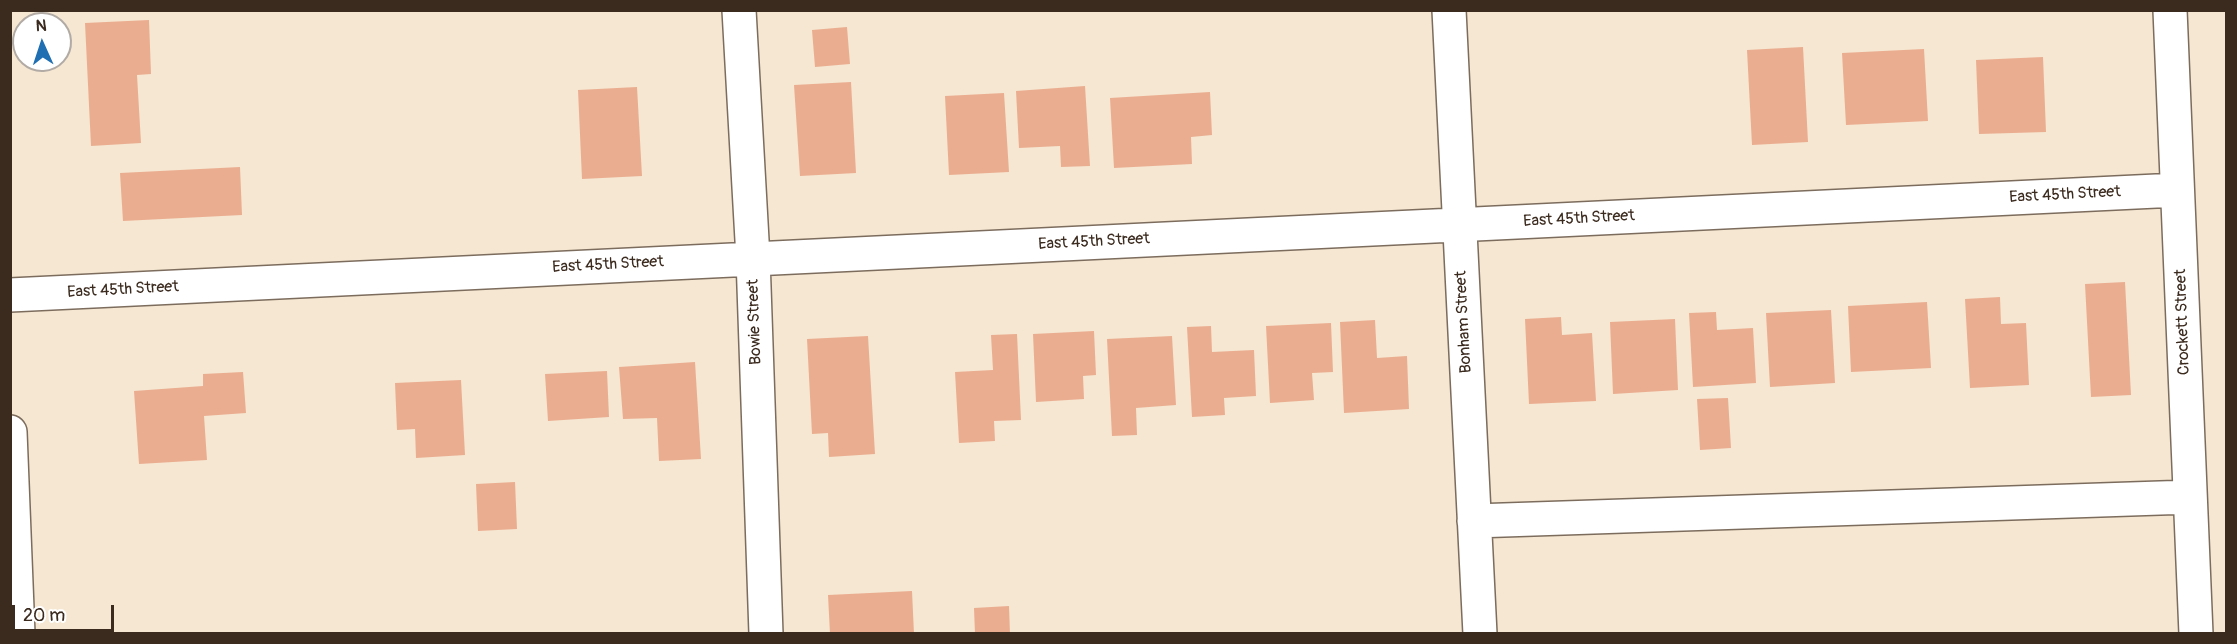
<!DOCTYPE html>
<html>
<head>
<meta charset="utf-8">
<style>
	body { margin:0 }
	#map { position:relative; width:2237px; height:644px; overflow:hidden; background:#f5e7d1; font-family:Pangolin,sans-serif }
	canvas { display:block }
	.frame { position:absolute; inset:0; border:12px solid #3b2a1e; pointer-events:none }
	.north { position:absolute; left:12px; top:12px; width:60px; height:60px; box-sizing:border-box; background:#fff; border:2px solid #b1aaa5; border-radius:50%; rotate:357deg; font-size:16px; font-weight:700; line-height:24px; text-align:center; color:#3b2a1e }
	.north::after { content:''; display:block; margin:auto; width:21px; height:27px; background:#1f6fb2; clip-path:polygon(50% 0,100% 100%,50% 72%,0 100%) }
	.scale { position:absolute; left:12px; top:605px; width:102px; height:27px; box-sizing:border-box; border:3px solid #3b2a1e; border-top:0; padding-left:8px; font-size:18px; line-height:21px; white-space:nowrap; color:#3b2a1e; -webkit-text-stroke:4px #fff; paint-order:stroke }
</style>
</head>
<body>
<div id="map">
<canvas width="2237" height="644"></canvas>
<div class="frame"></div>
<div class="north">N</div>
<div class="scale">20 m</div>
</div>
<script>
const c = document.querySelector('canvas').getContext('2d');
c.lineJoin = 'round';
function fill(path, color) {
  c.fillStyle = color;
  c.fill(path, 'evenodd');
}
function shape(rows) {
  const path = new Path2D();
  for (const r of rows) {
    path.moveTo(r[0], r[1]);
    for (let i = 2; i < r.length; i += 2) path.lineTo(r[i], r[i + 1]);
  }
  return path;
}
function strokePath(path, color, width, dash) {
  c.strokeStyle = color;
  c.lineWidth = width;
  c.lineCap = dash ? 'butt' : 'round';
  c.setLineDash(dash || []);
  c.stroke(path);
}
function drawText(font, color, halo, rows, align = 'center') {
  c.font = font + ' Pangolin,sans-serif';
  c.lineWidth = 4.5;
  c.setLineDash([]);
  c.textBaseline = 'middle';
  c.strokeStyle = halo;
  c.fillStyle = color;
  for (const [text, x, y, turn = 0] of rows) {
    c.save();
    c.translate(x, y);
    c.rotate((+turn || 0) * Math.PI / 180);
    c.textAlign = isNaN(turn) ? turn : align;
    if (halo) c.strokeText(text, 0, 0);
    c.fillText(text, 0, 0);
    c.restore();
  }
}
fill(shape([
	[149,20,151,74,137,75,141,143,91,146,85,23],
	[847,27,850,64,815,67,812,30],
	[1803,47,1808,142,1752,145,1747,50],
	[1924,49,1928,121,1846,125,1842,53],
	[2043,57,2046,132,1979,134,1976,60],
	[851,82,856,173,800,176,794,85],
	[1085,86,1090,166,1061,167,1060,146,1019,148,1016,91],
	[637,87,642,176,582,179,578,90],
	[1210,92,1212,135,1191,137,1192,164,1114,168,1110,98],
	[1004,93,1009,172,949,175,945,96],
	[240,167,242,215,123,221,120,173],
	[2125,282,2131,395,2091,397,2085,284],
	[2000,297,2001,324,2026,323,2029,385,1970,388,1965,299],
	[1927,302,1931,368,1851,372,1848,306],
	[1831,310,1835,383,1770,387,1766,313],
	[1716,312,1717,330,1753,328,1756,383,1693,387,1689,313],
	[1561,317,1562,335,1592,333,1596,401,1529,404,1525,319],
	[1675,319,1678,390,1613,394,1610,322],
	[1375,320,1377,358,1407,356,1409,409,1344,413,1340,322],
	[1331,323,1333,372,1312,373,1314,400,1270,403,1266,326],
	[1211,326,1212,352,1254,350,1256,396,1224,398,1225,415,1192,417,1187,327],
	[1094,331,1096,375,1083,376,1084,399,1036,402,1033,334],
	[1017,334,1021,420,994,421,995,441,959,443,955,372,993,370,991,335],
	[868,336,875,454,829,457,828,433,812,434,807,339],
	[1172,336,1176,405,1136,408,1137,435,1112,436,1107,339],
	[695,362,701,459,659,461,657,418,623,419,619,367],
	[607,371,609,417,548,421,545,374],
	[243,372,246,413,204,416,207,460,139,464,134,391,203,386,203,374],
	[461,380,465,455,416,458,415,429,397,430,395,383],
	[1728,398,1731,448,1700,450,1697,399],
	[515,482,517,529,478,531,476,484],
	[912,591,914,634,830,634,828,595],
	[1009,606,1010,634,975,634,974,608]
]), '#ebad90');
const street = shape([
	[739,10,753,258,766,634],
	[1449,10,1480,634],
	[2170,10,2196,634],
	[10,295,2177,190],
	[10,432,18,634],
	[1474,521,2190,497]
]);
strokePath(street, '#7c6c5d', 36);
strokePath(street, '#fff', 33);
drawText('16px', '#3b2a1e', '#fff', [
	["East 45th Street",2065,195,-3],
	["East 45th Street",1579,219,-3],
	["East 45th Street",1094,242,-3],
	["East 45th Street",608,265,-3],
	["East 45th Street",123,290,-3],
	["Bowie Street",755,322,-92],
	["Bonham Street",1464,322,-93],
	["Crockett Street",2183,322,-92]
]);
</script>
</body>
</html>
